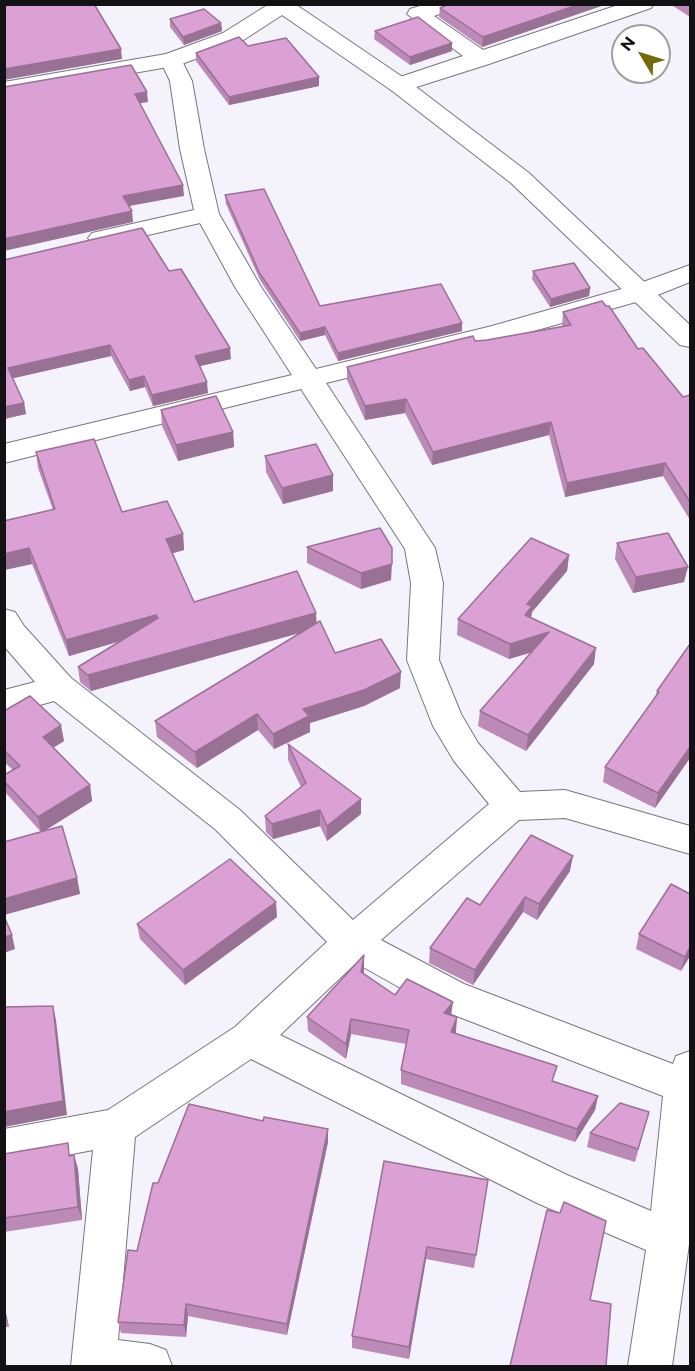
<!DOCTYPE html>
<html>
<head>
<meta charset="utf-8">
<style>
	body { margin:0 }
	#map { position:relative; width:695px; height:1371px; overflow:hidden; background:#f4f2fb; font-family:Montserrat,sans-serif }
	canvas { display:block }
	.frame { position:absolute; inset:0; border:6px solid #121214; pointer-events:none }
	.north { position:absolute; left:611px; top:24px; width:60px; height:60px; box-sizing:border-box; background:#fff; border:2px solid #a0a0a1; border-radius:50%; rotate:308deg; font-size:16px; font-weight:700; line-height:24px; text-align:center; color:#121214 }
	.north::after { content:''; display:block; margin:auto; width:21px; height:27px; background:#736b05; clip-path:polygon(50% 0,100% 100%,50% 72%,0 100%) }
</style>
</head>
<body>
<div id="map">
<canvas width="695" height="1371"></canvas>
<div class="frame"></div>
<div class="north">N</div>
</div>
<script>
const c = document.querySelector('canvas').getContext('2d');
c.lineJoin = 'round';
function shape(rows) {
  const path = new Path2D();
  for (const r of rows) {
    path.moveTo(r[0], r[1]);
    for (let i = 2; i < r.length; i += 2) path.lineTo(r[i], r[i + 1]);
  }
  return path;
}
function strokePath(path, color, width, dash) {
  c.strokeStyle = color;
  c.lineWidth = width;
  c.lineCap = dash ? 'butt' : 'round';
  c.setLineDash(dash || []);
  c.stroke(path);
}
function fill(path, color) {
  c.fillStyle = color;
  c.fill(path, 'evenodd');
}
const minor = shape([
	[426,4,459,4,456,8,434,16,483,50,621,4,654,4,651,8,489,64,407,90,399,92,391,90,388,85,391,80,463,56,407,14,410,9,426,4],
	[171,53,179,55,192,81,204,149,219,214,261,287,316,369,492,326,632,286,690,265,690,282,650,298,509,338,326,383,435,548,443,583,439,660,461,714,478,743,520,792,565,790,690,826,690,854,565,818,519,820,381,940,464,984,673,1064,676,1056,690,1051,690,1237,672,1366,628,1366,646,1250,537,1203,251,1059,135,1137,118,1340,150,1344,166,1350,172,1366,71,1366,93,1150,4,1167,4,1129,108,1110,235,1027,327,942,216,830,54,701,4,715,4,690,35,682,4,646,4,609,15,612,24,626,71,678,240,810,353,920,489,804,454,761,433,726,407,660,411,583,405,549,301,389,4,463,4,444,292,375,235,287,200,223,101,246,92,243,88,238,92,233,194,210,180,149,170,81,160,60,163,55,171,53],
	[356,963,436,1008,663,1096,651,1211,567,1175,280,1035,356,963]
]);
const tertiary = shape([
	[269,4,295,4,407,80,529,173,690,325,690,347,680,345,511,183,391,90,282,15,239,43,179,65,4,96,4,82,166,54,223,33,269,4]
]);
strokePath(minor, '#78767e', 2);
strokePath(tertiary, '#78767e', 2);
fill(minor, '#fff');
fill(tertiary, '#fff');
fill(shape([
	[449,4,607,4,482,47,439,17,440,8],
	[670,4,690,4,690,17],
	[170,19,221,23,222,31,184,45,170,27],
	[375,31,452,51,410,65,374,39],
	[248,46,319,77,319,86,229,105,196,61,196,53],
	[225,195,320,306,462,323,462,331,338,361,325,335,300,341,260,280,226,204],
	[4,260,169,271,231,359,200,366,208,393,153,406,145,387,130,391,111,356,13,378,24,403,26,414,4,419],
	[533,271,590,288,589,296,550,307,532,279],
	[563,312,638,349,683,397,690,395,690,520,663,476,565,497,549,435,432,465,405,413,365,420,347,380,347,367,475,341,487,340,562,326],
	[161,410,233,432,234,447,178,461,162,426],
	[36,452,122,512,183,534,184,550,172,553,194,602,316,623,335,653,400,688,364,706,310,723,310,732,274,749,258,730,197,768,157,737,155,721,300,633,91,691,80,682,78,667,118,642,69,656,32,564,4,570,4,520,53,510,38,468],
	[265,456,333,491,283,504,266,472],
	[617,543,684,582,633,593,615,559],
	[307,547,391,580,361,589,307,563],
	[569,555,567,571,532,612,531,617,594,664,526,751,478,726,480,711,530,653,509,659,457,635,458,619],
	[690,644,690,758,655,808,603,782,605,767,655,698,657,691],
	[4,711,64,741,53,748,90,785,92,801,44,831,77,878,80,894,41,832,5,792,4,775,13,770,4,762],
	[288,744,361,814,327,841,320,826,273,839,266,832,265,816,301,787,288,760],
	[570,871,537,920,523,912,473,985,429,963,430,948,480,905],
	[277,917,185,985,140,939,137,924],
	[639,934,690,956,681,971,636,949],
	[364,970,364,973,395,995,457,1017,455,1034,554,1082,598,1096,595,1110,575,1142,401,1084,401,1070,406,1044,351,1034,346,1059,308,1031,307,1017],
	[649,1112,635,1162,587,1147,590,1133],
	[263,1121,328,1129,328,1142,287,1335,188,1316,186,1337,121,1333,118,1322,137,1251,158,1183],
	[4,1154,74,1155,78,1169,82,1220,4,1232],
	[384,1161,488,1180,474,1268,426,1259,409,1359,352,1348,352,1336],
	[4,1304,9,1327,4,1327]
]), '#bc8ab7');
fill(shape([
	[580,4,607,4,482,47,483,37],
	[221,23,222,31,184,45,183,37],
	[452,43,452,51,410,65,410,57],
	[121,49,122,59,4,80,4,69],
	[319,77,319,86,229,105,229,97],
	[147,92,148,102,136,104,135,94],
	[183,185,184,196,124,207,123,196],
	[132,211,133,222,4,251,4,239],
	[590,288,589,296,550,307,551,299],
	[462,323,462,331,338,361,338,353],
	[325,327,325,335,300,341,300,333],
	[110,345,111,356,10,379,8,368],
	[230,348,231,359,196,367,195,356],
	[144,376,145,387,130,391,129,380],
	[207,382,208,393,153,406,152,395],
	[406,399,405,413,365,420,365,406],
	[24,403,26,414,4,419,4,407],
	[551,422,549,435,432,465,433,452],
	[233,432,234,447,178,461,176,445],
	[665,463,663,476,565,497,567,483],
	[333,475,333,491,283,504,282,488],
	[183,534,184,550,167,555,166,539],
	[29,548,32,564,4,570,4,554],
	[569,555,567,571,532,612,530,622,523,630,527,604],
	[392,564,391,580,361,589,361,573],
	[688,567,684,582,633,593,636,577],
	[316,613,317,628,91,691,88,675],
	[156,615,158,630,69,656,66,640],
	[549,632,547,647,509,659,510,644],
	[596,648,594,664,526,751,528,735],
	[401,672,400,688,364,706,310,723,310,732,274,749,273,734,303,709],
	[257,714,258,730,197,768,195,752],
	[61,725,64,741,46,752,43,737],
	[690,747,690,758,655,808,658,793],
	[90,785,92,801,41,833,38,817],
	[361,799,361,814,327,841,327,826],
	[320,810,320,826,273,839,272,824],
	[573,856,570,871,537,920,539,904],
	[77,878,80,894,4,915,4,899],
	[525,897,523,912,473,985,475,970],
	[276,902,277,917,185,985,183,970],
	[12,935,15,949,4,953,4,937],
	[690,947,690,956,681,971,685,957],
	[364,955,364,970,361,987,361,972],
	[453,1002,451,1016,444,1013],
	[53,1006,56,1020,67,1115,4,1127,4,1112],
	[457,1017,456,1032,450,1047,451,1032],
	[351,1019,351,1034,346,1059,346,1044],
	[598,1096,595,1110,575,1142,577,1129],
	[328,1129,328,1142,287,1335,287,1324],
	[74,1155,78,1169,82,1220,78,1207],
	[427,1247,426,1259,409,1359,409,1347],
	[4,1304,9,1327,5,1315],
	[186,1304,188,1316,186,1337,184,1325]
]), '#997195');
const building = shape([
	[4,4,94,4,121,49,4,69,4,4],
	[449,4,580,4,483,37,440,8,449,4],
	[204,9,221,23,183,37,170,19,204,9],
	[418,17,452,43,410,57,375,31,418,17],
	[239,37,248,46,286,38,319,77,229,97,196,53,239,37],
	[131,65,147,92,135,94,183,185,123,196,132,211,4,239,4,87,131,65],
	[264,189,320,306,441,284,462,323,338,353,325,327,300,333,259,272,225,195,264,189],
	[142,228,169,271,181,269,230,348,195,356,207,382,152,395,144,376,129,380,110,345,8,368,24,403,4,407,4,260,142,228],
	[574,263,590,288,551,299,533,271,574,263],
	[602,301,606,306,609,306,638,349,643,348,683,397,690,395,690,502,665,463,567,483,551,422,433,452,406,399,365,406,347,367,473,336,475,341,487,340,571,325,563,312,602,301],
	[216,396,233,432,176,445,161,410,216,396],
	[94,439,122,512,167,501,183,534,166,539,194,602,297,571,316,613,88,675,78,667,158,618,156,615,66,640,29,548,4,554,4,521,55,509,36,452,94,439],
	[316,444,333,475,282,488,265,456,316,444],
	[380,528,392,548,392,564,361,573,307,547,380,528],
	[668,533,688,567,636,577,617,543,668,533],
	[531,538,569,555,527,604,532,606,525,615,596,648,528,735,480,711,549,632,510,644,458,619,531,538],
	[320,621,335,653,381,639,401,672,364,690,303,709,309,716,273,734,257,714,195,752,155,721,320,621],
	[690,644,690,747,658,793,605,767,659,692,657,691,690,644],
	[30,696,61,725,43,737,90,785,38,817,4,781,4,775,20,766,4,750,4,711,30,696],
	[288,744,361,799,327,826,320,810,272,824,265,816,306,783,288,744],
	[62,826,77,878,4,899,4,842,62,826],
	[531,835,573,856,539,904,525,897,475,970,430,948,467,898,480,905,531,835],
	[230,859,276,902,183,970,137,924,230,859],
	[671,884,690,894,690,947,685,957,639,934,671,884],
	[4,916,12,935,4,937,4,916],
	[364,955,361,972,395,995,407,979,453,1002,444,1013,457,1017,451,1032,557,1066,552,1081,598,1096,577,1129,401,1070,409,1030,351,1019,346,1044,307,1017,364,955],
	[53,1006,63,1101,4,1112,4,1007,53,1006],
	[620,1103,649,1112,638,1149,590,1133,620,1103],
	[189,1104,263,1121,264,1117,328,1129,287,1324,186,1304,184,1325,118,1322,128,1250,137,1251,153,1183,158,1183,189,1104],
	[68,1143,69,1156,74,1155,78,1207,4,1218,4,1154,68,1143],
	[384,1161,488,1180,476,1255,427,1247,409,1347,352,1336,384,1161],
	[564,1202,606,1221,590,1300,611,1304,606,1366,510,1366,547,1210,560,1213,564,1202]
]);
fill(building, '#dba1d5');
strokePath(building, '#997195', 1.5);
</script>
</body>
</html>
